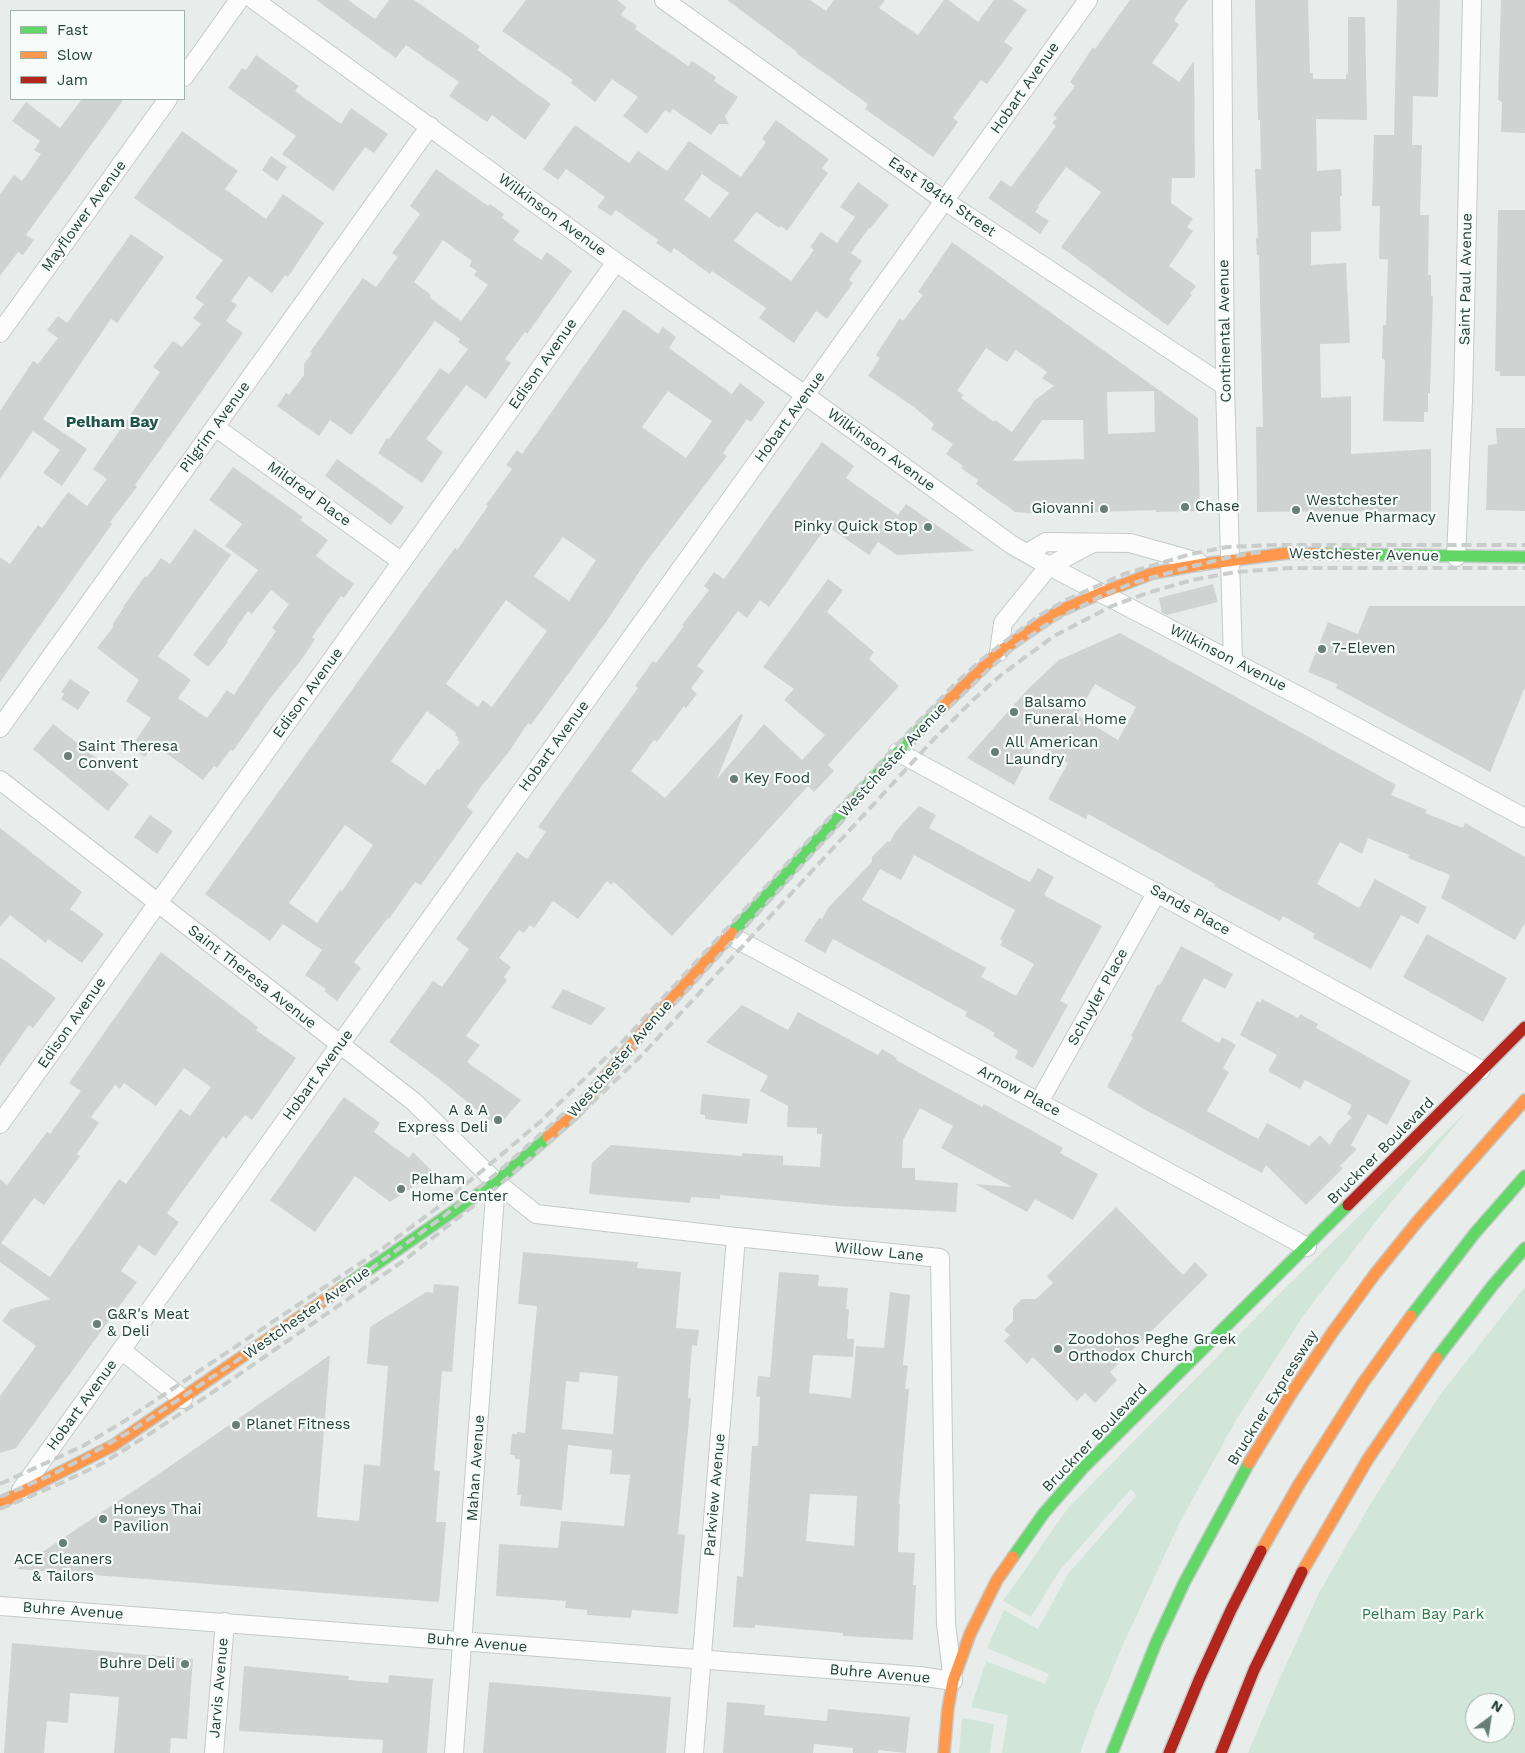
<!DOCTYPE html>
<html>
<head>
<meta charset="utf-8">
<style>
	body { margin:0 }
	#map { position:relative; width:1525px; height:1753px; overflow:hidden; background:#e8edeb; font-family:"Work Sans",sans-serif }
	canvas { display:block }
	.legend { position:absolute; left:10px; top:10px; width:175px; height:90px; box-sizing:border-box; background:#f7fbf9; border:1px solid #a3b1ad; margin:0; padding:6px 9px; list-style:none; font-size:15px; color:#24423a }
	.legend li { display:flex; align-items:center; gap:10px; height:25px }
	.legend b { width:25px; border:1px solid #a3b1ad }
	.north { position:absolute; left:1465px; top:1693px; width:50px; height:50px; box-sizing:border-box; background:#f7fbf9; border:1px solid #a3b1ad; border-radius:50%; rotate:31deg; font-size:14px; font-weight:700; line-height:20px; text-align:center; color:#24423a }
	.north::after { content:''; display:block; margin:auto; width:18px; height:22px; background:#697e78; clip-path:polygon(50% 0,100% 100%,50% 72%,0 100%) }
</style>
</head>
<body>
<div id="map">
<canvas width="1525" height="1753"></canvas>
<ul class="legend">
<li><b style="height:6px;background:#63d668"></b>Fast</li>
<li><b style="height:6px;background:#ff974d"></b>Slow</li>
<li><b style="height:6px;background:#b3261e"></b>Jam</li>
</ul>
<div class="north">N</div>
</div>
<script>
const c = document.querySelector('canvas').getContext('2d');
c.lineJoin = 'round';
function fill(path, color) {
  c.fillStyle = color;
  c.fill(path, 'evenodd');
}
function shape(rows) {
  const path = new Path2D();
  for (const r of rows) {
    path.moveTo(r[0], r[1]);
    for (let i = 2; i < r.length; i += 2) path.lineTo(r[i], r[i + 1]);
  }
  return path;
}
function strokePath(path, color, width, dash) {
  c.strokeStyle = color;
  c.lineWidth = width;
  c.lineCap = dash ? 'butt' : 'round';
  c.setLineDash(dash || []);
  c.stroke(path);
}
function drawText(font, color, halo, rows, align = 'center') {
  c.font = font + ' "Work Sans",sans-serif';
  c.lineWidth = 4.5;
  c.setLineDash([]);
  c.textBaseline = 'middle';
  c.strokeStyle = halo;
  c.fillStyle = color;
  for (const [text, x, y, turn = 0] of rows) {
    c.save();
    c.translate(x, y);
    c.rotate((+turn || 0) * Math.PI / 180);
    c.textAlign = isNaN(turn) ? turn : align;
    if (halo) c.strokeText(text, 0, 0);
    c.fillText(text, 0, 0);
    c.restore();
  }
}
fill(shape([
	[1467,1111,1384,1211,1303,1316,1235,1422,1180,1522,1122,1647,1094,1714,1080,1753,1002,1753,1008,1715,971,1707,986,1661,1045,1684,1049,1674,987,1648,1004,1610,1038,1629,1068,1574,1136,1496,1131,1489,1060,1570,1031,1617,1003,1601,1068,1508,1282,1291],
	[1525,1287,1525,1753,1248,1753,1278,1682,1320,1591,1374,1498,1439,1396],
	[1475,1703,1505,1703,1505,1733,1475,1733],
	[962,1718,994,1724,990,1753,959,1753]
]), '#d1e6d8');
fill(shape([
	[316,0,348,0,375,19,389,0,414,0,480,46,477,50,551,104,525,140,492,115,487,122,449,96,459,82,406,45,396,58],
	[526,0,617,0,626,7,621,15,637,26,635,29,688,66,692,61,716,77,714,81,738,97,725,116,729,124,719,124,711,135,673,109,670,113,665,110,647,134,623,116,638,97,612,79,595,102,571,83,573,80,502,31],
	[727,0,810,0,826,11,834,0,885,0,879,8,918,35,944,0,948,0,978,22,994,0,1012,0,1027,10,1004,42,1013,48,987,84,981,80,953,118,958,122,933,157,865,109,868,104,796,53,797,52],
	[1130,0,1188,0,1174,20,1179,25,1152,63,1179,82,1194,61,1195,178,1172,178,1171,203,1193,219,1187,227,1193,231,1169,266,1196,286,1190,294,1192,295,1168,326,1061,247,1101,192,1066,167,1038,206,1039,207,1035,212,1049,221,1040,234,988,198,1001,180,1011,187,1056,126,1052,123,1057,118,1053,115,1075,86,1070,82,1093,47,1095,49],
	[1255,0,1308,0,1310,73,1313,73,1313,79,1346,79,1346,74,1348,74,1348,17,1365,17,1367,120,1316,119,1317,171,1341,169,1342,196,1340,196,1341,231,1311,232,1311,265,1346,263,1350,343,1320,344,1321,398,1351,396,1351,454,1431,449,1431,512,1339,511,1257,512,1256,427,1263,427,1259,255,1257,255,1256,238,1258,238,1255,169,1261,169,1260,120,1258,120],
	[1397,0,1440,0,1438,97,1413,96,1412,145,1422,145,1420,215,1429,215,1428,275,1431,275,1431,296,1433,296,1430,393,1428,393,1428,412,1424,412,1424,422,1383,421,1385,360,1382,359,1383,325,1386,325,1388,259,1379,259,1380,206,1372,206,1374,135,1394,135],
	[1501,0,1525,0,1525,133,1501,132,1502,102,1498,100],
	[256,55,299,86,295,91,341,124,351,108,388,134,374,153,365,147,333,191,282,154,296,136,228,88,242,68,246,70],
	[82,99,124,99,26,235,34,240,23,255,18,252,0,276,0,194,14,175,22,181,41,154,34,150,40,141,12,121,26,102,60,128],
	[776,120,829,159,822,168,828,173,787,231,781,226,779,228,756,212,734,241,791,281,814,250,810,247,821,232,837,243,855,217,840,207,858,182,889,205,870,229,869,228,851,253,862,261,849,280,853,283,827,319,816,311,794,343,759,318,766,308,712,271,710,274,674,248,671,253,656,243,658,240,616,210,611,216,597,207,605,197,566,169,558,180,543,169,575,125,629,163,638,151,667,171,689,141,741,177,766,142,762,139],
	[702,174,729,193,710,218,684,200],
	[182,131,238,171,225,189,266,219,283,194,324,223,288,277,285,275,272,293,249,276,231,301,237,305,226,321,243,333,135,485,137,487,110,522,112,524,0,682,0,557,10,564,38,525,42,528,68,492,87,506,107,479,93,469,160,372,153,367,173,341,182,347,201,324,193,318,204,304,195,298,223,260,134,198],
	[271,156,287,167,277,181,262,170],
	[436,169,488,206,490,204,504,214,502,218,520,231,513,240,541,260,547,252,572,271,527,334,525,332,505,359,511,363,486,399,466,385,426,439,443,452,422,483,378,453,387,438,389,439,440,368,449,374,468,349,458,342,460,339,435,321,351,435,330,420,319,436,277,406,286,393,289,395,304,375,304,364,312,353,310,352,363,278,376,287,398,257,392,253,420,214,410,206],
	[443,240,472,261,469,266,477,271,474,275,488,285,461,321,429,297,431,295,414,282],
	[1498,210,1525,210,1525,376,1500,376,1500,371,1495,371],
	[131,234,164,257,117,323,111,319,43,419,87,449,62,486,43,473,60,450,33,431,0,479,0,411,33,361,38,364,58,338,47,330,58,316,67,323],
	[952,242,1198,418,1200,511,1156,512,1156,510,1042,514,1015,512,976,484,978,480,961,468,963,466,946,454,953,444,931,429,934,424,914,407,868,376,880,358,876,355,900,318,903,321,923,295,918,292],
	[986,348,1007,362,1016,350,1047,372,1042,378,1054,386,1035,400,1012,432,995,420,994,422,961,398,964,395,957,391],
	[1154,391,1155,432,1108,434,1107,392],
	[1042,420,1083,420,1084,459,1013,461],
	[624,309,658,334,663,327,676,337,669,348,732,394,740,383,765,402,751,422,747,419,723,453,727,456,643,566,606,622,531,725,528,723,508,753,480,788,467,807,473,812,421,885,415,882,389,919,388,918,354,962,361,968,337,1001,324,991,326,989,305,975,322,950,283,924,270,941,205,894,426,587,455,548,457,550,488,506,486,505,512,469,506,465,517,450,522,454],
	[668,391,712,421,686,458,642,427],
	[563,537,596,560,569,601,534,576],
	[506,600,547,631,492,707,483,700,478,707,446,684],
	[427,711,456,733,455,735,459,738,457,740,460,742,439,770,437,769,425,785,391,761],
	[345,825,373,845,342,891,340,890,317,923,289,903],
	[1496,428,1525,428,1525,511,1486,510,1488,445,1497,444],
	[822,442,854,466,846,478,898,515,906,504,974,551,897,555,878,542,869,555,827,526,769,607,760,600,747,618,738,611,697,666,704,671,691,688,697,694,686,708,684,706,657,742,654,740,631,771,665,798,741,714,743,715,717,779,764,724,802,760,825,735,784,700,794,689,763,667,828,579,843,590,827,612,874,652,869,659,899,686,828,765,834,771,814,792,808,786,672,936,614,882,611,885,607,881,578,919,553,901,534,928,530,925,524,933,519,930,499,958,511,967,504,977,507,980,466,1036,480,1045,467,1062,521,1100,500,1124,494,1124,438,1078,389,1042,433,981,442,987,469,949,456,939,517,852,527,859,546,832,538,827,638,688,635,686,653,661,656,663,684,626,682,625,709,590,704,586,714,572,724,579],
	[337,459,404,507,391,525,325,476],
	[233,467,303,517,300,520,328,540,316,556,354,584,344,598,341,596,312,637,315,639,302,659,269,700,233,751,231,749,217,768,214,766,203,780,154,744,145,757,131,747,151,718,126,701,139,680,97,648,113,627,113,624,124,607,123,607,145,576,147,577,161,558,170,564,195,529,231,555,158,656,191,680,178,698,207,718,227,690,234,695,276,631,272,628,289,604,271,590,252,614,248,611,227,641,228,642,208,667,193,655,258,570,225,546,242,524,209,500],
	[1213,584,1218,602,1167,615,1162,613,1159,598],
	[1369,606,1525,606,1525,687,1490,772,1336,688,1337,684,1308,672,1328,622,1358,634],
	[1120,633,1396,785,1391,795,1427,810,1425,813,1463,828,1465,823,1525,857,1525,923,1515,940,1441,898,1450,875,1408,858,1409,855,1368,838,1362,854,1340,842,1317,884,1359,908,1375,879,1427,907,1418,924,1401,915,1371,969,1313,938,1315,934,1283,916,1280,921,1214,886,1215,884,1088,814,1086,819,1048,799,1068,763,1035,745,1014,785,967,758,1028,689,1059,660],
	[1095,684,1136,707,1118,740,1077,715],
	[70,679,90,692,78,710,61,699,64,694,61,692],
	[53,724,129,784,108,811,33,749],
	[919,806,936,815,929,828,1016,875,1030,882,1038,868,1054,877,1044,895,1102,926,1060,1001,1068,1005,1033,1068,1015,1058,1018,1051,993,1036,995,1033,965,1016,967,1012,903,977,833,939,825,953,804,941,819,918,822,919,828,908,872,862,872,857,888,841,890,842,896,831],
	[914,855,1015,910,1000,939,1003,941,1000,945,1034,964,1016,996,981,977,986,968,862,900,880,869,901,880],
	[150,815,173,831,157,854,134,837],
	[0,828,82,892,70,909,104,934,82,963,48,939,46,943,10,915,0,927],
	[1427,934,1507,978,1483,1022,1403,977],
	[1181,946,1233,974,1225,989,1204,978,1181,1021,1219,1043,1222,1037,1236,1045,1223,1068,1229,1072,1207,1111,1258,1139,1267,1123,1309,1146,1320,1135,1330,1145,1338,1131,1352,1117,1347,1114,1352,1105,1305,1080,1300,1089,1268,1071,1277,1055,1240,1035,1257,1001,1260,1003,1262,999,1298,1018,1300,1014,1318,1024,1316,1028,1411,1081,1387,1125,1368,1114,1351,1145,1357,1149,1340,1166,1343,1168,1306,1205,1266,1165,1262,1173,1144,1109,1107,1087,1133,1037,1131,1036,1146,1007,1158,984,1160,985],
	[161,952,258,1027,256,1030,296,1058,252,1120,245,1115,226,1139,223,1136,179,1196,167,1213,179,1222,155,1256,139,1245,121,1271,137,1282,16,1448,0,1453,0,1396,36,1346,2,1321,11,1309,50,1299,0,1262,0,1179,7,1185,47,1132,50,1134,81,1091,69,1083],
	[184,1068,211,1087,190,1116,180,1109,126,1184,119,1179,50,1277,1,1243,34,1198,44,1205,80,1156,77,1154,99,1123,91,1117,115,1085,120,1089,124,1083,156,1106],
	[0,957,56,998,33,1028,29,1025,0,1066],
	[563,989,606,1008,591,1025,551,1008],
	[742,1005,788,1030,798,1012,878,1055,882,1049,897,1058,896,1060,982,1107,984,1104,1063,1148,1060,1153,1098,1174,1073,1220,1035,1199,1027,1212,975,1184,1012,1187,941,1148,953,1126,920,1108,903,1140,902,1168,915,1168,915,1180,958,1183,956,1212,837,1206,720,1195,720,1199,691,1197,690,1203,589,1194,592,1163,611,1145,742,1156,742,1153,783,1156,783,1165,820,1167,822,1134,817,1134,817,1128,787,1127,788,1106,760,1091,768,1076,706,1042],
	[702,1094,750,1099,747,1124,705,1119,705,1115,700,1114],
	[344,1097,380,1123,374,1132,409,1158,413,1152,434,1173,390,1202,355,1176,315,1232,270,1200],
	[1116,1207,1183,1275,1195,1262,1208,1275,1110,1372,1117,1380,1095,1403,1085,1393,1077,1401,1033,1357,1027,1364,1004,1341,1010,1335,1004,1330,1013,1321,1013,1308,1022,1299,1036,1299,1053,1283,1047,1276],
	[523,1252,638,1262,637,1268,681,1272,676,1328,699,1330,697,1346,692,1345,688,1398,691,1398,678,1534,685,1535,678,1614,632,1610,631,1618,587,1615,587,1610,565,1608,566,1601,496,1596,499,1544,558,1548,561,1521,624,1526,630,1475,610,1474,612,1450,568,1445,562,1510,520,1506,521,1495,517,1495,520,1459,515,1459,515,1455,510,1455,512,1434,517,1434,517,1432,525,1433,537,1306,518,1304],
	[580,1372,618,1376,613,1434,562,1429,566,1381,579,1382],
	[779,1272,819,1275,818,1286,848,1288,846,1309,849,1309,847,1339,854,1339,853,1357,813,1355,809,1393,851,1398,856,1346,884,1348,890,1292,910,1295,903,1365,908,1366,905,1389,909,1389,899,1504,900,1504,898,1552,915,1553,913,1585,916,1585,913,1640,843,1636,843,1633,755,1625,755,1628,733,1627,737,1576,743,1577,752,1446,758,1446,760,1397,756,1397,758,1376,770,1377],
	[810,1494,857,1496,854,1546,806,1541],
	[434,1284,459,1286,452,1372,442,1371,434,1470,440,1471,436,1522,446,1522,439,1602,17,1569,150,1480,330,1355,317,1517,359,1521,364,1464,380,1466,388,1366,367,1364,370,1327,426,1292,433,1293],
	[12,1643,193,1659,187,1739,171,1738,170,1753,114,1753,119,1697,70,1693,68,1723,47,1721,44,1753,4,1753],
	[244,1666,349,1676,348,1680,388,1683,389,1675,433,1679,427,1753,382,1753,383,1740,239,1731],
	[489,1682,671,1697,666,1753,483,1753],
	[727,1702,765,1705,764,1715,827,1721,828,1709,910,1717,906,1753,878,1750,878,1753,853,1753,853,1748,814,1744,813,1753,723,1753]
]), '#cfd4d2');
const street = shape([
	[254,0,616,262,805,395,1012,545,1049,566,1305,699,1525,818],
	[664,0,945,201,1225,386],
	[1222,0,1225,386,1233,661],
	[184,77,239,0],
	[0,333,168,99],
	[215,427,402,562],
	[1027,553,1046,542,1130,543,1198,562],
	[1456,557,1463,400,1472,0],
	[999,652,1003,623,1049,566,1091,544],
	[0,728,430,126],
	[898,752,1481,1070],
	[0,780,413,1101,496,1182,536,1214,736,1237,940,1258,946,1624,953,1681,919,1676,0,1606],
	[731,936,1307,1247],
	[1039,1102,1157,892],
	[0,1124,616,262],
	[121,1350,183,1399],
	[21,1490,1088,0],
	[214,1753,225,1622],
	[454,1753,496,1182],
	[694,1753,736,1237]
]);
const fast = shape([
	[1328,554,1525,557],
	[732,933,898,752,944,705],
	[342,1288,496,1182,548,1137],
	[1411,1316,1475,1233,1525,1176],
	[1437,1358,1493,1285,1525,1248],
	[1013,1557,1044,1513,1084,1467,1348,1205],
	[1112,1753,1156,1643,1184,1583,1249,1463]
]);
const slow = shape([
	[944,705,999,652,1059,611,1101,593,1153,573,1204,564,1288,553,1328,554],
	[548,1137,575,1113,651,1022,732,933],
	[1249,1463,1291,1394,1332,1333,1375,1274,1417,1222,1525,1100],
	[0,1503,114,1445,342,1288],
	[1261,1551,1298,1486,1363,1383,1411,1316],
	[1302,1572,1368,1459,1437,1358],
	[944,1753,948,1708,953,1681,970,1634,997,1580,1013,1557]
]);
const jam = shape([
	[1348,1205,1525,1027],
	[1169,1753,1199,1680,1231,1610,1261,1551],
	[1221,1753,1254,1670,1302,1572]
]);
strokePath(street, '#c5cac8', 20);
strokePath(fast, '#c3cbc8', 14);
strokePath(slow, '#c3cbc8', 14);
strokePath(jam, '#c3cbc8', 14);
strokePath(street, '#fcfcfc', 18);
strokePath(fast, '#63d668', 11);
strokePath(slow, '#ff974d', 11);
strokePath(jam, '#b3261e', 11);
strokePath(shape([
	[0,1484,83,1446,126,1420,383,1248,437,1208,489,1165,540,1122,623,1041,917,723,955,684,981,660,1037,617,1066,600,1124,574,1191,554,1227,547,1274,545,1525,545],
	[0,1497,51,1475,82,1459,131,1431,328,1300,444,1216,497,1173,590,1090,632,1049,684,994,925,731,989,669,1016,646,1044,626,1074,610,1103,595,1133,583,1186,568,1230,557,1266,551],
	[0,1509,59,1484,103,1463,151,1433,228,1382,406,1259,497,1187,571,1123,642,1055,933,740,973,700,1001,675,1054,636,1112,606,1147,593,1192,580,1236,572,1290,568,1525,568]
]), '#c9cdcc', 4, [10, 5]);
for (const [x, y, r, color] of [
	[1185,507,5,"#697e78"],
	[1104,509,5,"#697e78"],
	[1296,510,5,"#697e78"],
	[928,527,5,"#697e78"],
	[1322,649,5,"#697e78"],
	[1014,712,5,"#697e78"],
	[995,752,5,"#697e78"],
	[68,756,5,"#697e78"],
	[734,779,5,"#697e78"],
	[498,1120,5,"#697e78"],
	[401,1189,5,"#697e78"],
	[97,1324,5,"#697e78"],
	[1058,1349,5,"#697e78"],
	[236,1425,5,"#697e78"],
	[103,1519,5,"#697e78"],
	[63,1543,5,"#697e78"],
	[185,1664,5,"#697e78"]
]) {
  const dot = new Path2D();
  dot.arc(x, y, r, 0, 2 * Math.PI);
  c.fillStyle = color;
  c.fill(dot);
  strokePath(dot, '#f7fbf9', 2);
}
drawText('15px', '#24423a', '#f7fbf9', [
	["Hobart Avenue",1025,88,-55],
	["East 194th Street",942,197,35],
	["Wilkinson Avenue",552,215,36],
	["Mayflower Avenue",84,216,-54],
	["Saint Paul Avenue",1466,279,-89],
	["Continental Avenue",1225,331,-91],
	["Edison Avenue",543,364,-55],
	["Hobart Avenue",790,417,-54],
	["Pilgrim Avenue",215,427,-54],
	["Wilkinson Avenue",881,450,36],
	["Mildred Place",309,494,36],
	["Westchester Avenue",1364,555,1],
	["Wilkinson Avenue",1228,658,27],
	["Edison Avenue",308,693,-54],
	["Hobart Avenue",554,746,-54],
	["Westchester Avenue",893,760,-47],
	["Sands Place",1190,910,29],
	["Saint Theresa Avenue",252,977,38],
	["Schuyler Place",1098,997,-61],
	["Edison Avenue",72,1023,-55],
	["Westchester Avenue",620,1059,-49],
	["Hobart Avenue",318,1075,-54],
	["Arnow Place",1019,1091,28],
	["Bruckner Boulevard",1381,1151,-45],
	["Willow Lane",879,1252,6],
	["Westchester Avenue",307,1313,-35],
	["Bruckner Expressway",1273,1398,-58],
	["Hobart Avenue",82,1405,-54],
	["Bruckner Boulevard",1095,1438,-46],
	["Mahan Avenue",476,1468,-86],
	["Parkview Avenue",715,1495,-85],
	["Buhre Avenue",73,1611,4],
	["Buhre Avenue",477,1643,5],
	["Buhre Avenue",880,1674,5],
	["Jarvis Avenue",219,1688,-85]
]);
drawText('15px', '#24423a', '#f7fbf9', [
	["Westchester",1306,501],
	["Avenue Pharmacy",1306,518],
	["Chase",1195,507],
	["Giovanni",1094,509,"right"],
	["Pinky Quick Stop",918,527,"right"],
	["7-Eleven",1332,649],
	["Balsamo",1024,703],
	["Funeral Home",1024,720],
	["All American",1005,743],
	["Laundry",1005,760],
	["Saint Theresa",78,747],
	["Convent",78,764],
	["Key Food",744,779],
	["A & A",488,1111,"right"],
	["Express Deli",488,1128,"right"],
	["Pelham",411,1180],
	["Home Center",411,1197],
	["G&R's Meat",107,1315],
	["& Deli",107,1332],
	["Zoodohos Peghe Greek",1068,1340],
	["Orthodox Church",1068,1357],
	["Planet Fitness",246,1425],
	["Honeys Thai",113,1510],
	["Pavilion",113,1527],
	["ACE Cleaners",63,1560,"center"],
	["& Tailors",63,1577,"center"],
	["Buhre Deli",175,1664,"right"]
], 'left');
drawText('15px', '#2d7a4b', '#f7fbf9', [
	["Pelham Bay Park",1423,1615]
]);
drawText('bold 16px', '#1f5548', '#f7fbf9', [
	["Pelham Bay",112,422]
]);
</script>
</body>
</html>
